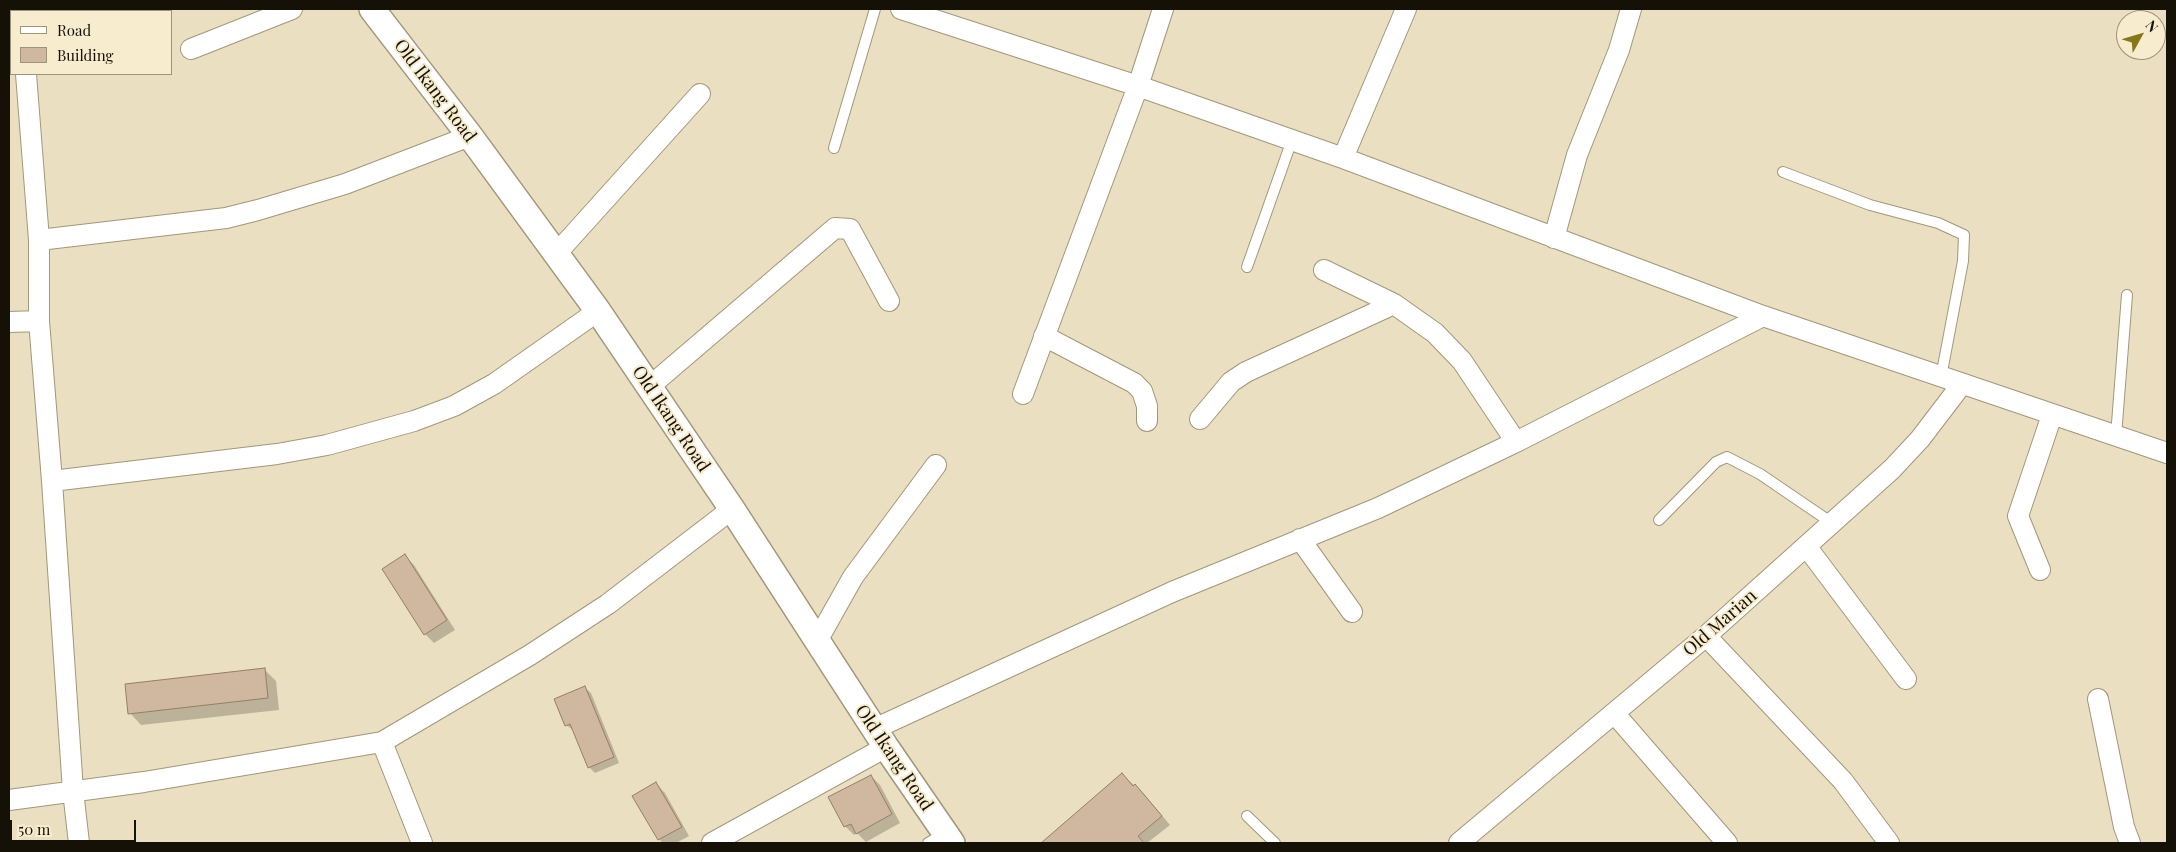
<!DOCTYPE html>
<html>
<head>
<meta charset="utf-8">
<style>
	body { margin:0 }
	#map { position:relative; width:2176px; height:852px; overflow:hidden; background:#eadfc0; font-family:"Playfair Display",serif }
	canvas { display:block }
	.frame { position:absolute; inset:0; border:10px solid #151106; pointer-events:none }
	.legend { position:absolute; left:10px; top:10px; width:162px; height:65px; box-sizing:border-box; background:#f7eccd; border:1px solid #9d947d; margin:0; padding:6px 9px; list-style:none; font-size:15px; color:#151106 }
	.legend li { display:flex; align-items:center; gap:10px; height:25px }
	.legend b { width:25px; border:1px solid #9d947d }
	.north { position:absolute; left:2116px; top:10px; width:50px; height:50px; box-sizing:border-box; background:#f7eccd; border:1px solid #9d947d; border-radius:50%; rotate:51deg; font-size:14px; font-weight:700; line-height:20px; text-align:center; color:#151106 }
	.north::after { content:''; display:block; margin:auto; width:18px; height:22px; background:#87771b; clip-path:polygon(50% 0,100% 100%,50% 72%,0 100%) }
	.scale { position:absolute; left:10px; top:820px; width:126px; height:22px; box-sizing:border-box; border:2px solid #151106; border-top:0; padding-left:6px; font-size:15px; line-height:18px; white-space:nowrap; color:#151106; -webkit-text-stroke:4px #f7eccd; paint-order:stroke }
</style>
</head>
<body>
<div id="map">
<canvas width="2176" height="852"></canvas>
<div class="frame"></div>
<ul class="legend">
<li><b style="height:6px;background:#fff"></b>Road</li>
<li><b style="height:14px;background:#cfb89f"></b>Building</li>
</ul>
<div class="north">N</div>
<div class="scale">50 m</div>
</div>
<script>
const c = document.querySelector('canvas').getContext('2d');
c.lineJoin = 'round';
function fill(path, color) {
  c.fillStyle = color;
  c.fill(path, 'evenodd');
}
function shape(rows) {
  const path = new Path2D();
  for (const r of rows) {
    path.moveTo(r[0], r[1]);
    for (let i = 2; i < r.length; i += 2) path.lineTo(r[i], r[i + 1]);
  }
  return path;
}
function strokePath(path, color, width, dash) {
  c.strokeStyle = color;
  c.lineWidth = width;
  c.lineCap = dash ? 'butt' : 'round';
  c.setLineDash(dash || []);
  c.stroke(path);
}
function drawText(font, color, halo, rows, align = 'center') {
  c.font = font + ' "Playfair Display",serif';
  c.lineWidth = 4;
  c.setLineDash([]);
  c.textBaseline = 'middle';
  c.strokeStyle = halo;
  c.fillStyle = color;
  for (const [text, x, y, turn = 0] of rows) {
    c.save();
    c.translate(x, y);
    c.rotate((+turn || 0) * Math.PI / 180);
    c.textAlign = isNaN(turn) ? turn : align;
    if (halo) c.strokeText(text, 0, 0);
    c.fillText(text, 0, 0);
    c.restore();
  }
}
fill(shape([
	[405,556,414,565,455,630,434,643,425,634,384,569],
	[264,669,276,681,279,710,141,725,130,713],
	[585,688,591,693,619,763,595,773,589,767,573,730,566,725],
	[1122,775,1144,794,1170,825,1147,843,1042,843],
	[871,776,880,785,900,823,866,842,857,833,854,835,845,826],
	[656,784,665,793,689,836,676,843,663,843,659,839]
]), '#0003');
const building = shape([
	[405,554,447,620,424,635,382,569,405,554],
	[265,668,268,698,128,714,125,684,265,668],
	[585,686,614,757,588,768,570,724,565,726,554,699,585,686],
	[1122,773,1133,786,1135,784,1162,816,1138,836,1144,843,1041,843,1122,773],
	[871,775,892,814,856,834,851,824,844,827,828,797,871,775],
	[656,782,682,827,658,840,632,796,656,782]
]);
fill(building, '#cfb89f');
strokePath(building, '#947e67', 1);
const service = shape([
	[834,148,875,9],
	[1783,172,1870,205,1938,223,1964,235,1963,261,1941,377],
	[1247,267,1292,140],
	[2116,436,2127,295],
	[1659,520,1716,462,1727,457,1760,474,1832,523],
	[1247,816,1275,843],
	[928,843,945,833]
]);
const minor = shape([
	[20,9,20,11],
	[901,9,1138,86,1343,158,1763,316,2167,453],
	[191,49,292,9],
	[26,74,39,240,39,321,52,481,73,791,79,843],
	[1343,158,1406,9],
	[1554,238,1577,155,1619,50,1631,9],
	[39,240,226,218,258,210,345,184,470,136],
	[556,254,700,94],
	[1324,270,1394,304,1435,333,1462,361,1516,442],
	[9,322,39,321],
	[1044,336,1134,383,1142,391,1147,406,1147,421],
	[649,387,835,228,850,229,889,301],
	[1023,394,1138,86,1163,9],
	[1200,419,1231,382,1246,372,1394,304],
	[52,481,277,454,327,445,414,421,454,406,494,384,598,311],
	[1300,539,1352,612],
	[1806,546,1906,679],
	[2040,570,2018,516,2052,415],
	[1706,636,1843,781,1889,843],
	[817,641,853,577,936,465],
	[2098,699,2124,827,2130,843],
	[1614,713,1727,843],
	[874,729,1172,592,1378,508,1516,442,1763,316],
	[382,742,422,843],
	[9,800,144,782,382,742,530,655,608,604,732,509],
	[712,843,886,747],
	[1459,843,1706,636,1892,469,1920,439,1962,384]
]);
const tertiary = shape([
	[372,9,470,136,598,311,732,509,886,747,952,843]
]);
strokePath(service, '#a19779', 12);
strokePath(minor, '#a19779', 22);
strokePath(tertiary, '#a19779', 28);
strokePath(service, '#fff', 10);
strokePath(minor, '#fff', 20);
strokePath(tertiary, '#fff', 25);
drawText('18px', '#151106', '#f7eccd', [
	["Old Ikang Road",435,91,53],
	["Old Ikang Road",671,419,56],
	["Old Marian",1720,623,-41],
	["Old Ikang Road",894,758,56]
]);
</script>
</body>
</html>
